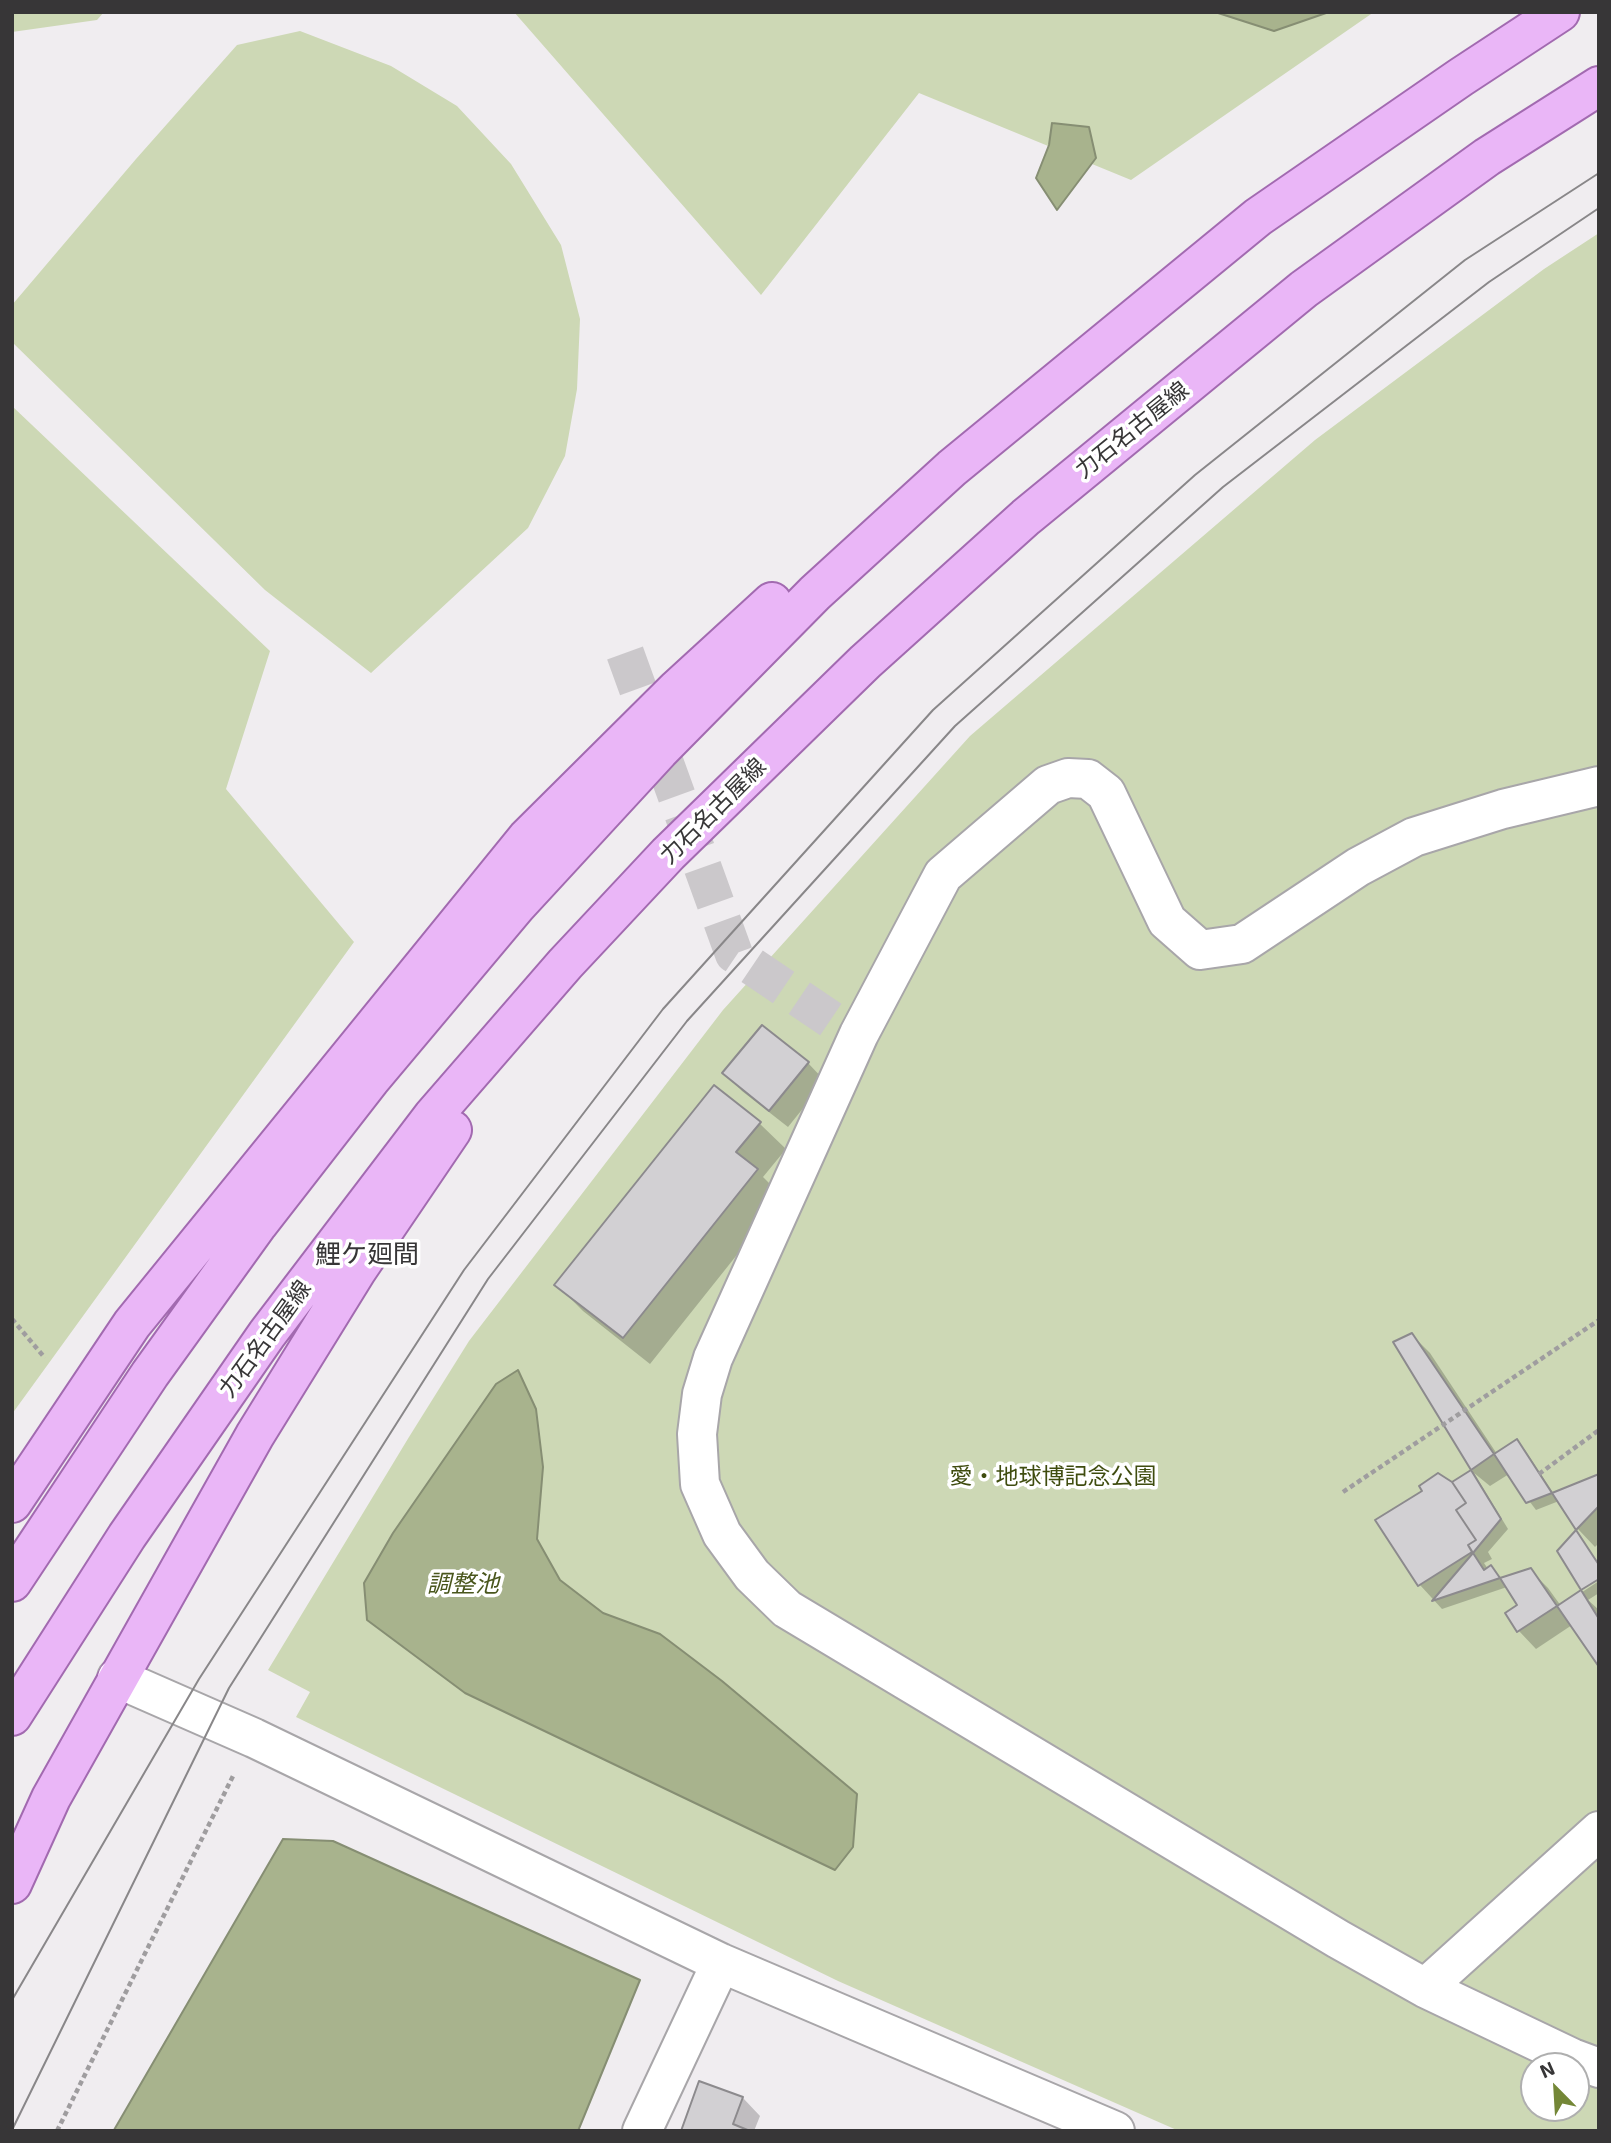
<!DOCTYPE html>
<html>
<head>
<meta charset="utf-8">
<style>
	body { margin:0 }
	#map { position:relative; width:1611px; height:2143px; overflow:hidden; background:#f0edf0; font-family:"Exo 2",sans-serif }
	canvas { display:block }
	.frame { position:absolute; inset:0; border:14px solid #373637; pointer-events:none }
	.north { position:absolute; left:1520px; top:2052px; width:70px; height:70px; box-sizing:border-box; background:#fff; border:2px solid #afafaf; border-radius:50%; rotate:336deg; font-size:19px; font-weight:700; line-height:28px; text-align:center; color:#373637 }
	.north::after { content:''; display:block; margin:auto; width:24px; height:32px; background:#748737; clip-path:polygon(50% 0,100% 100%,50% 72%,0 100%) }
</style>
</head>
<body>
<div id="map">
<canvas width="1611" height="2143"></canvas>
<div class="frame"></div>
<div class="north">N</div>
</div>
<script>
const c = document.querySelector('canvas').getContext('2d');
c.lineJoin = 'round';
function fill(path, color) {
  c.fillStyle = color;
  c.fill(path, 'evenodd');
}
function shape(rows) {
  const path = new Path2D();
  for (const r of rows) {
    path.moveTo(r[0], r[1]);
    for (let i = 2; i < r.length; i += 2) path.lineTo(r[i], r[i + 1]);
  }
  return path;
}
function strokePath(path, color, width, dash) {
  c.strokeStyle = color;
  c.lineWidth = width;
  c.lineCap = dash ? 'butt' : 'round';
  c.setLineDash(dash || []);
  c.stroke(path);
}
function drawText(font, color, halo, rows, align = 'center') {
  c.font = font + ' "Exo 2","Noto Sans JP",sans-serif';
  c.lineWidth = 7;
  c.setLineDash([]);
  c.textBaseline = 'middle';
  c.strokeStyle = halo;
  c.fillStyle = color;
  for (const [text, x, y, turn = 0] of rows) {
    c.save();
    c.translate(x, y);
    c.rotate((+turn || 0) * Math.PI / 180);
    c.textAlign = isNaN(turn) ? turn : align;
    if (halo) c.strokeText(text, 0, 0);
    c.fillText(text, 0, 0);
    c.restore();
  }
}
fill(shape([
	[12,12,104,12,97,20,12,32],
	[514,12,1374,12,1131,180,919,93,761,295],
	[300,31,391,66,457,106,511,164,561,245,580,319,577,389,565,456,528,528,371,673,265,590,12,342,12,305,136,159,237,45],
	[1599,233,1599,2131,1179,2131,838,1981,296,1717,310,1692,268,1670,409,1437,469,1341,723,1010,970,736,1315,440,1544,269],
	[1534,2066,1576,2066,1576,2108,1534,2108],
	[12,406,270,651,226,789,354,942,12,1414]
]), '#cdd8b5');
const water = shape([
	[1215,12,1329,12,1274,31,1215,12],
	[1052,123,1089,127,1096,158,1057,210,1036,178,1049,145,1052,123],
	[518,1370,536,1409,543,1467,537,1539,560,1580,603,1613,660,1634,722,1681,857,1794,853,1847,835,1870,465,1693,367,1620,364,1583,393,1533,496,1384,518,1370],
	[283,1839,333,1841,640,1980,578,2131,114,2130,283,1839]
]);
fill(water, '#a8b38d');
strokePath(water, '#868e73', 2);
fill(shape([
	[808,1063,825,1081,788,1127,742,1091,725,1073],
	[759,1123,786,1149,763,1177,783,1197,650,1364,583,1311,557,1285],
	[1412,1335,1430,1353,1497,1454,1517,1441,1525,1450,1554,1494,1599,1476,1599,1543,1595,1547,1578,1529,1559,1501,1536,1510,1509,1474,1490,1486,1474,1473,1508,1529,1488,1552,1492,1559,1484,1563,1488,1569,1491,1567,1502,1580,1530,1570,1548,1588,1561,1606,1599,1581,1599,1593,1588,1600,1599,1610,1599,1664,1572,1625,1536,1649,1519,1631,1507,1613,1519,1606,1507,1587,1442,1609,1420,1585,1378,1521,1454,1482,1473,1470,1396,1343],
	[743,2098,760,2116,754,2131,683,2131]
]), '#0003');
const building = shape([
	[762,1025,809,1062,769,1111,722,1073,762,1025],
	[714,1085,761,1122,736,1152,758,1169,623,1338,554,1285,714,1085],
	[1412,1333,1494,1454,1471,1470,1393,1342,1412,1333],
	[1517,1439,1552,1493,1526,1503,1494,1454,1517,1439],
	[1471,1470,1501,1519,1473,1553,1468,1545,1476,1540,1456,1510,1466,1503,1452,1482,1471,1470],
	[1438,1473,1452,1482,1466,1503,1456,1510,1476,1540,1468,1545,1472,1552,1418,1586,1375,1520,1422,1491,1419,1486,1438,1473],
	[1599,1474,1599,1506,1576,1530,1552,1493,1599,1474],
	[1576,1530,1599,1565,1599,1579,1581,1590,1557,1551,1576,1530],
	[1473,1553,1484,1570,1491,1565,1500,1578,1432,1601,1473,1553],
	[1531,1568,1557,1606,1517,1632,1505,1613,1517,1605,1500,1578,1531,1568],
	[1581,1590,1599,1619,1599,1667,1557,1606,1581,1590],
	[699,2081,743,2097,733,2124,750,2131,681,2131,699,2081]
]);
fill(building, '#d2d0d3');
strokePath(building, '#8c8a8d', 2);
strokePath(shape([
	[625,653,734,954,833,1021,859,1034]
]), '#cbc8cb', 38, [38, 19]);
const minor = shape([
	[1599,786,1503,809,1414,837,1358,867,1242,944,1200,950,1167,921,1106,793,1088,779,1068,778,1048,785,943,875,859,1034,713,1358,702,1394,697,1434,700,1484,722,1534,752,1575,787,1609,1338,1939,1425,1988,1572,2058,1599,2068],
	[117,1678,254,1738,721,1963,1115,2131],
	[1425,1988,1599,1831],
	[642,2131,721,1963]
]);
const major = shape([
	[12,1503,132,1324,527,838,677,689,772,602],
	[12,1582,150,1374,258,1224,370,1080,517,905,659,751,815,593,952,468,1258,217,1461,77,1560,12],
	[12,1716,127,1536,267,1334,433,1116,565,964,668,854,865,662,1026,517,1304,289,1487,157,1599,86],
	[12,1884,51,1798,255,1435,357,1270,452,1130]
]);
strokePath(minor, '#a8a6a9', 42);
strokePath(major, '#a26ab0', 42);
strokePath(shape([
	[12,1319,45,1358],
	[1539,1474,1599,1430],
	[1343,1492,1599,1320],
	[57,2131,234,1774]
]), '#9f9d9f', 4.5, [5, 3.5]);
strokePath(minor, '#fff', 38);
strokePath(major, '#eab6f7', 38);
strokePath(shape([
	[12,2000,199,1679,464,1270,663,1009,933,710,1195,475,1465,260,1599,173],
	[12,2130,229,1688,488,1279,687,1021,955,726,1223,487,1489,282,1599,208]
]), '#898789', 2);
drawText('23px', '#373637', '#fff', [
	["力石名古屋線",1132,430,-39],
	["力石名古屋線",713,811,-45],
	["力石名古屋線",265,1339,-54]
]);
drawText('23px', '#3f4c0f', '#fff', [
	["愛・地球博記念公園",1053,1476]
]);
drawText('italic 24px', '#49561c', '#fff', [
	["調整池",463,1584]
]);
drawText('26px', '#373637', '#fff', [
	["鯉ケ廻間",367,1254]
]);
</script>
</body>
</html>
